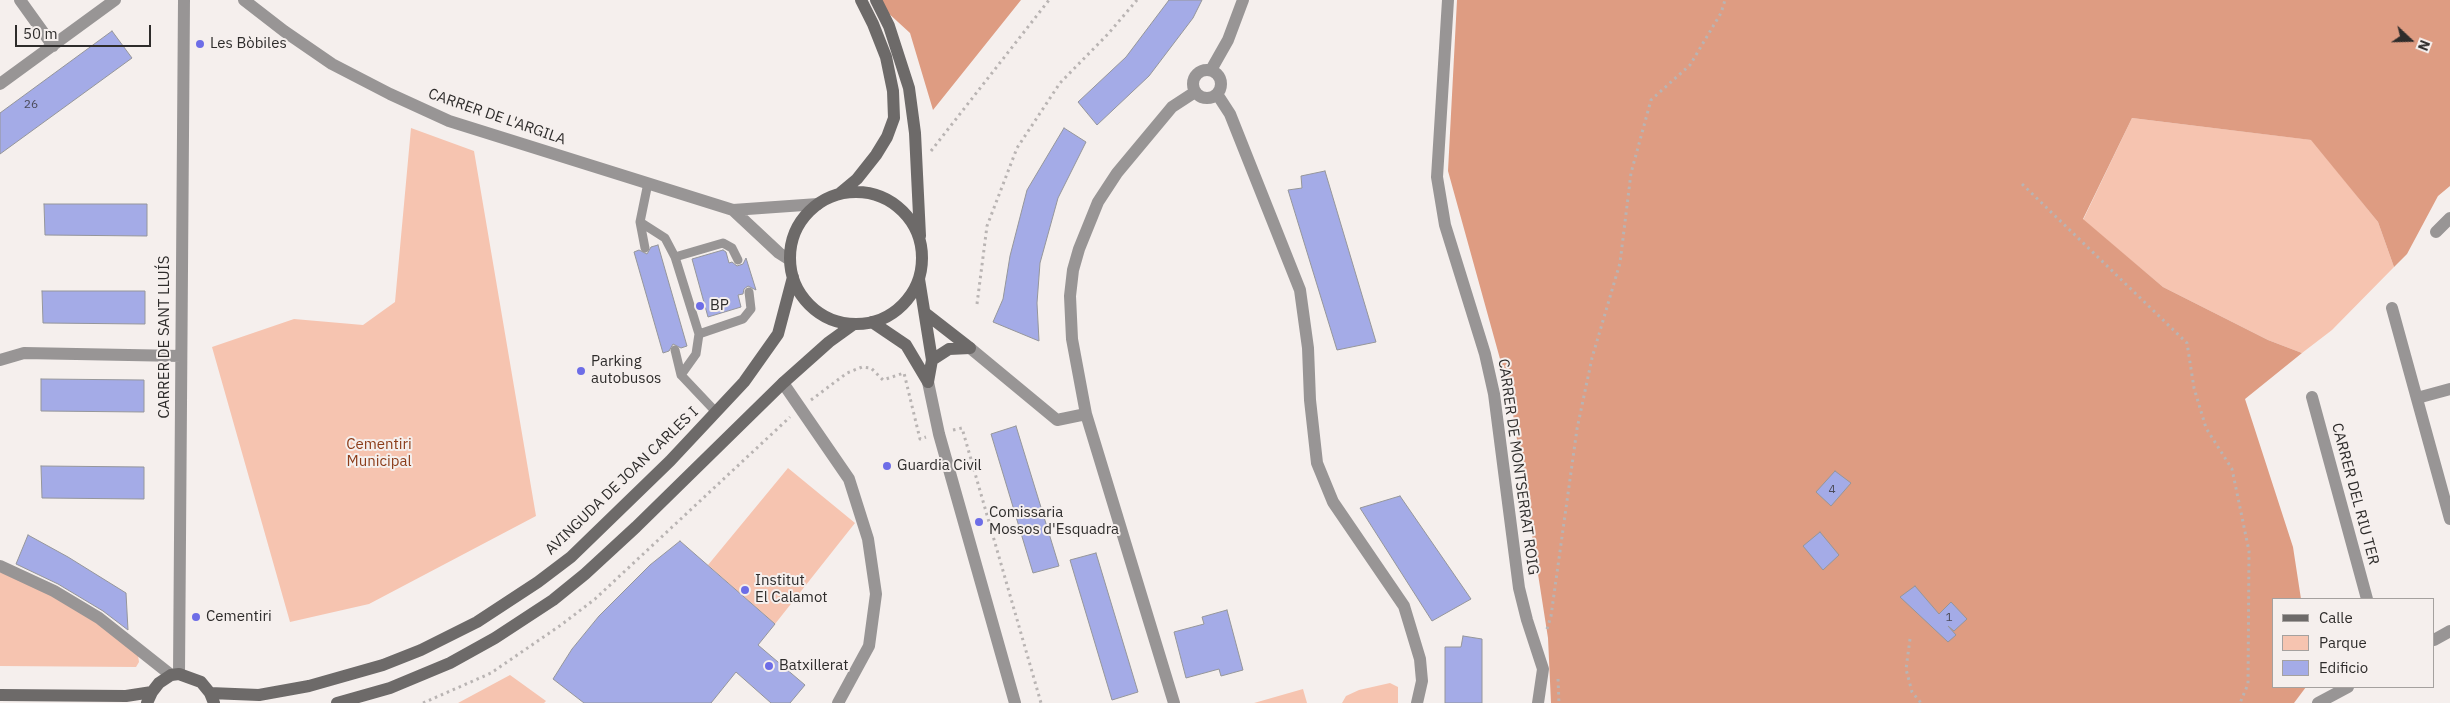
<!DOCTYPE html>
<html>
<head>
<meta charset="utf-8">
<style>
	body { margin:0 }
	#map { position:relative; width:2450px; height:703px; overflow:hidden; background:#f5efed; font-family:"IBM Plex Sans",sans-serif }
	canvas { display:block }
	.legend { position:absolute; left:2272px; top:598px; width:162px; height:90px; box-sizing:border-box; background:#f5efed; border:1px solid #a5a19f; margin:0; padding:6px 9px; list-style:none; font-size:15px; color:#2e2c2b }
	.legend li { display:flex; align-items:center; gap:10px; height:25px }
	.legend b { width:25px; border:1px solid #a5a19f }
	.north { position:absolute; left:2385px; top:15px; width:50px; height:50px; -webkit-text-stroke:4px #f5efed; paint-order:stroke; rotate:111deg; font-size:14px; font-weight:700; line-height:20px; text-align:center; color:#2e2c2b }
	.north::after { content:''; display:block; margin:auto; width:18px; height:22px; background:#2e2c2b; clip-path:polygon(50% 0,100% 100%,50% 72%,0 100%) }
	.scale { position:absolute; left:15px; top:25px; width:136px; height:22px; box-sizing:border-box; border:2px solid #2e2c2b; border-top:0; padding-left:6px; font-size:15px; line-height:18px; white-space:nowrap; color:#2e2c2b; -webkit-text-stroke:4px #f5efed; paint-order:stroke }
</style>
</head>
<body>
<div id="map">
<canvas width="2450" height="703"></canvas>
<ul class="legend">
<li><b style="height:6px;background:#6d6a69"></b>Calle</li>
<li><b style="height:14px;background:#f6c4b0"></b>Parque</li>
<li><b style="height:14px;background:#a4abe7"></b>Edificio</li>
</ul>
<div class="north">N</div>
<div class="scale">50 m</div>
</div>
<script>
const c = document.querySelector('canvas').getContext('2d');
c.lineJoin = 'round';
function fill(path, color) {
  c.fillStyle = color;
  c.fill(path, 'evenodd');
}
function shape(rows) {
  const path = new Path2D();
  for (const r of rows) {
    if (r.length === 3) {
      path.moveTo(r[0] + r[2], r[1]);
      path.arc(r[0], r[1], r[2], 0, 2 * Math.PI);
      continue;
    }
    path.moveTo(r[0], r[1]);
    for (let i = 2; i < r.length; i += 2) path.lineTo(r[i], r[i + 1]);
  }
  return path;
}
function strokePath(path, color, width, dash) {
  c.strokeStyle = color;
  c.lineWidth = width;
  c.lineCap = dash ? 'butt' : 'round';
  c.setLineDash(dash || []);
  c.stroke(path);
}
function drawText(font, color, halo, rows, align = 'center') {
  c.font = font + ' "IBM Plex Sans",sans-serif';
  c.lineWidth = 4;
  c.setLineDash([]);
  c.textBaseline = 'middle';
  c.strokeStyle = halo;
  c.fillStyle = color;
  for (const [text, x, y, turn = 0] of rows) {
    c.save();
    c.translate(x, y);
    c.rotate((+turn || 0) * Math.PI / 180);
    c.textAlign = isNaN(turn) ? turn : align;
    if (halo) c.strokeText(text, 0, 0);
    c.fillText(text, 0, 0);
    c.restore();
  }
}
fill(shape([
	[2132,118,2312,140,2378,222,2394,267,2332,330,2302,353,2268,340,2163,287,2083,220],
	[411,128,474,151,536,516,369,604,290,622,212,347,294,319,363,325,395,302],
	[788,468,855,523,775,624,708,565],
	[0,572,48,592,94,619,138,655,139,662,136,667,0,666],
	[510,675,546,701,544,703,458,703],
	[1390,683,1398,687,1398,703,1342,703,1346,696,1359,690],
	[1303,689,1307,703,1254,703]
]), '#f6c4b0');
fill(shape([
	[874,0,1021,0,933,110,910,33],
	[1457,0,2450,0,2450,186,2438,196,2407,254,2394,267,2378,222,2311,140,2132,118,2083,219,2163,287,2268,340,2302,353,2245,399,2293,547,2301,599,2274,599,2274,687,2306,687,2294,703,1551,703,1548,638,1510,395,1448,171]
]), '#de9c82');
const building = shape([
	[1169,0,1202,0,1193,18,1149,76,1097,125,1078,102,1126,57,1169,0],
	[112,31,132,58,0,154,0,113,112,31],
	[1064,128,1086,142,1058,198,1040,263,1037,303,1039,341,993,322,1003,299,1010,256,1027,190,1064,128],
	[1325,171,1376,342,1337,350,1288,190,1302,188,1301,176,1325,171],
	[44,204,147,204,147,236,45,235,44,204],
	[658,245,687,346,681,348,673,344,669,351,663,353,634,252,639,250,647,254,651,247,658,245],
	[723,250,726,252,729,263,732,262,737,266,743,264,746,258,756,290,748,286,744,289,743,294,738,295,741,307,708,317,692,259,723,250],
	[42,291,145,291,145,324,43,323,42,291],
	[41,379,144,380,144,412,41,411,41,379],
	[1016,426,1059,566,1033,573,991,434,1016,426],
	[41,466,144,467,144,499,42,498,41,466],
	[1835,471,1851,483,1831,506,1816,492,1835,471],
	[1400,496,1471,599,1432,621,1360,508,1400,496],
	[1820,532,1839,555,1823,570,1803,546,1820,532],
	[28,535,68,557,126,593,128,630,103,611,58,584,16,564,28,535],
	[680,541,775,624,758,645,805,685,790,703,771,703,736,672,711,703,584,703,553,679,572,649,599,616,650,565,680,541],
	[1096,553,1138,692,1112,700,1070,560,1096,553],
	[1915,586,1939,614,1951,602,1967,619,1954,631,1948,626,1956,635,1948,642,1900,597,1915,586],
	[1227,610,1243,670,1221,676,1219,669,1186,678,1174,632,1204,624,1202,617,1227,610],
	[1463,636,1482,639,1482,703,1445,703,1445,647,1461,647,1463,636]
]);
fill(building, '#a4abe7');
strokePath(building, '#95969a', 1);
strokePath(shape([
	[931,151,1049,0],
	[2022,184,2187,343,2194,388,2206,428,2232,469,2249,551,2248,684,2240,703],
	[977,304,987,226,1017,148,1060,83,1108,34,1137,0],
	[811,400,847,373,862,367,871,368,883,380,904,373,920,439,926,437],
	[953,430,962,428,1041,703],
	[1547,629,1551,616,1577,429,1592,358,1620,263,1631,173,1651,100,1690,65,1721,13,1725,0],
	[1910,639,1906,669,1912,692,1921,703],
	[1558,679,1559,703],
	[423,703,491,673,561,625,595,599,790,417]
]), '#b9b4b3', 3, [2.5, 4]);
strokePath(shape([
	[640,222,665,238,675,257],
	[645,248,640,222,648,183],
	[738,260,732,248,723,243,675,257,699,334,743,319,751,309,749,292],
	[675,350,681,375,716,412],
	[681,375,696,354,699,334]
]), '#989595', 9);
strokePath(shape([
	[0,566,54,591,99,618,171,675]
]), '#989595', 12);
strokePath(shape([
	[20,0,53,46],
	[1448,0,1437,177,1445,225,1485,354,1494,394,1519,588,1527,620,1543,669,1538,703],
	[1207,84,14],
	[1211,70,1228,40,1243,0],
	[0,84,115,0],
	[1217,94,1230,114,1300,290,1308,348,1310,400,1317,463,1333,502,1404,606,1420,659,1422,681,1417,703],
	[2436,232,2450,218],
	[2392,308,2450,519],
	[970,348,1057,420,1086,414],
	[0,360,24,353,181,356],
	[928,382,939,434,1015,703],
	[783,383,849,479,868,539,876,594,869,646,838,703],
	[2312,397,2367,599],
	[2417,398,2450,389],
	[2434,640,2450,631],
	[179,674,184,0],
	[1174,703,1086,414,1072,339,1070,296,1073,270,1079,249,1098,202,1117,173,1172,107,1195,92],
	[2318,703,2348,687]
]), '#989595', 12);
strokePath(shape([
	[244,0,284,31,332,64,390,94,449,121,733,210,818,204],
	[733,210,779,253,790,260]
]), '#989595', 12);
strokePath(shape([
	[876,0,889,26,909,88,915,133,920,236],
	[856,258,66],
	[839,194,857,179,876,155,887,137,894,118,893,91,886,57,873,24,861,0],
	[919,279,932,360,928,382],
	[925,313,970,348],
	[872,322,906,345,928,382],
	[932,360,949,349,970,348],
	[210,693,259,695,309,686,383,665,421,650,477,622,538,582,571,557,670,461,744,382,778,334,793,277],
	[0,695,126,696,152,692],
	[147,703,152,692,159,683,171,675,179,674,201,682,210,693,214,703],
	[337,703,390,688,450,663,495,638,553,600,585,574,636,527,783,383,829,342,854,324]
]), '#6d6a69', 12);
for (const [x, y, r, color] of [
	[200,44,5,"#6d6de7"],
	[700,306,5,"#6d6de7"],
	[581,371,5,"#6d6de7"],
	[887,466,5,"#6d6de7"],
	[979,522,5,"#6d6de7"],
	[745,590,5,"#6d6de7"],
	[196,617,5,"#6d6de7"],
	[769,666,5,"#6d6de7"]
]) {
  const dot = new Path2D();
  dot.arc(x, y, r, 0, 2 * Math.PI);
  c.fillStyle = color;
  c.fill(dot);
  strokePath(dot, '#f5efed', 2);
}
drawText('12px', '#4c4c5a', null, [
	["26",31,105],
	["4",1832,490],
	["1",1949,618]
]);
drawText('15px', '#2e2c2b', '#f5efed', [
	["Les Bòbiles",210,44],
	["BP",710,306],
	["Parking",591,362],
	["autobusos",591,379],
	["Guardia Civil",897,466],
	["Comissaria",989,513],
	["Mossos d'Esquadra",989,530],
	["Institut",755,581],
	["El Calamot",755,598],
	["Cementiri",206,617],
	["Batxillerat",779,666]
], 'left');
drawText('15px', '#2e2c2b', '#f5efed', [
	["CARRER DE L'ARGILA",497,117,19],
	["CARRER DE SANT LLUÍS",165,337,-90],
	["CARRER DE MONTSERRAT ROIG",1518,467,82],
	["AVINGUDA DE JOAN CARLES I",622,481,-44],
	["CARRER DEL RIU TER",2355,494,75]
]);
drawText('15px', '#8c3d1a', '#f5efed', [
	["Cementiri",379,445],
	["Municipal",379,462]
]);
</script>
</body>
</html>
